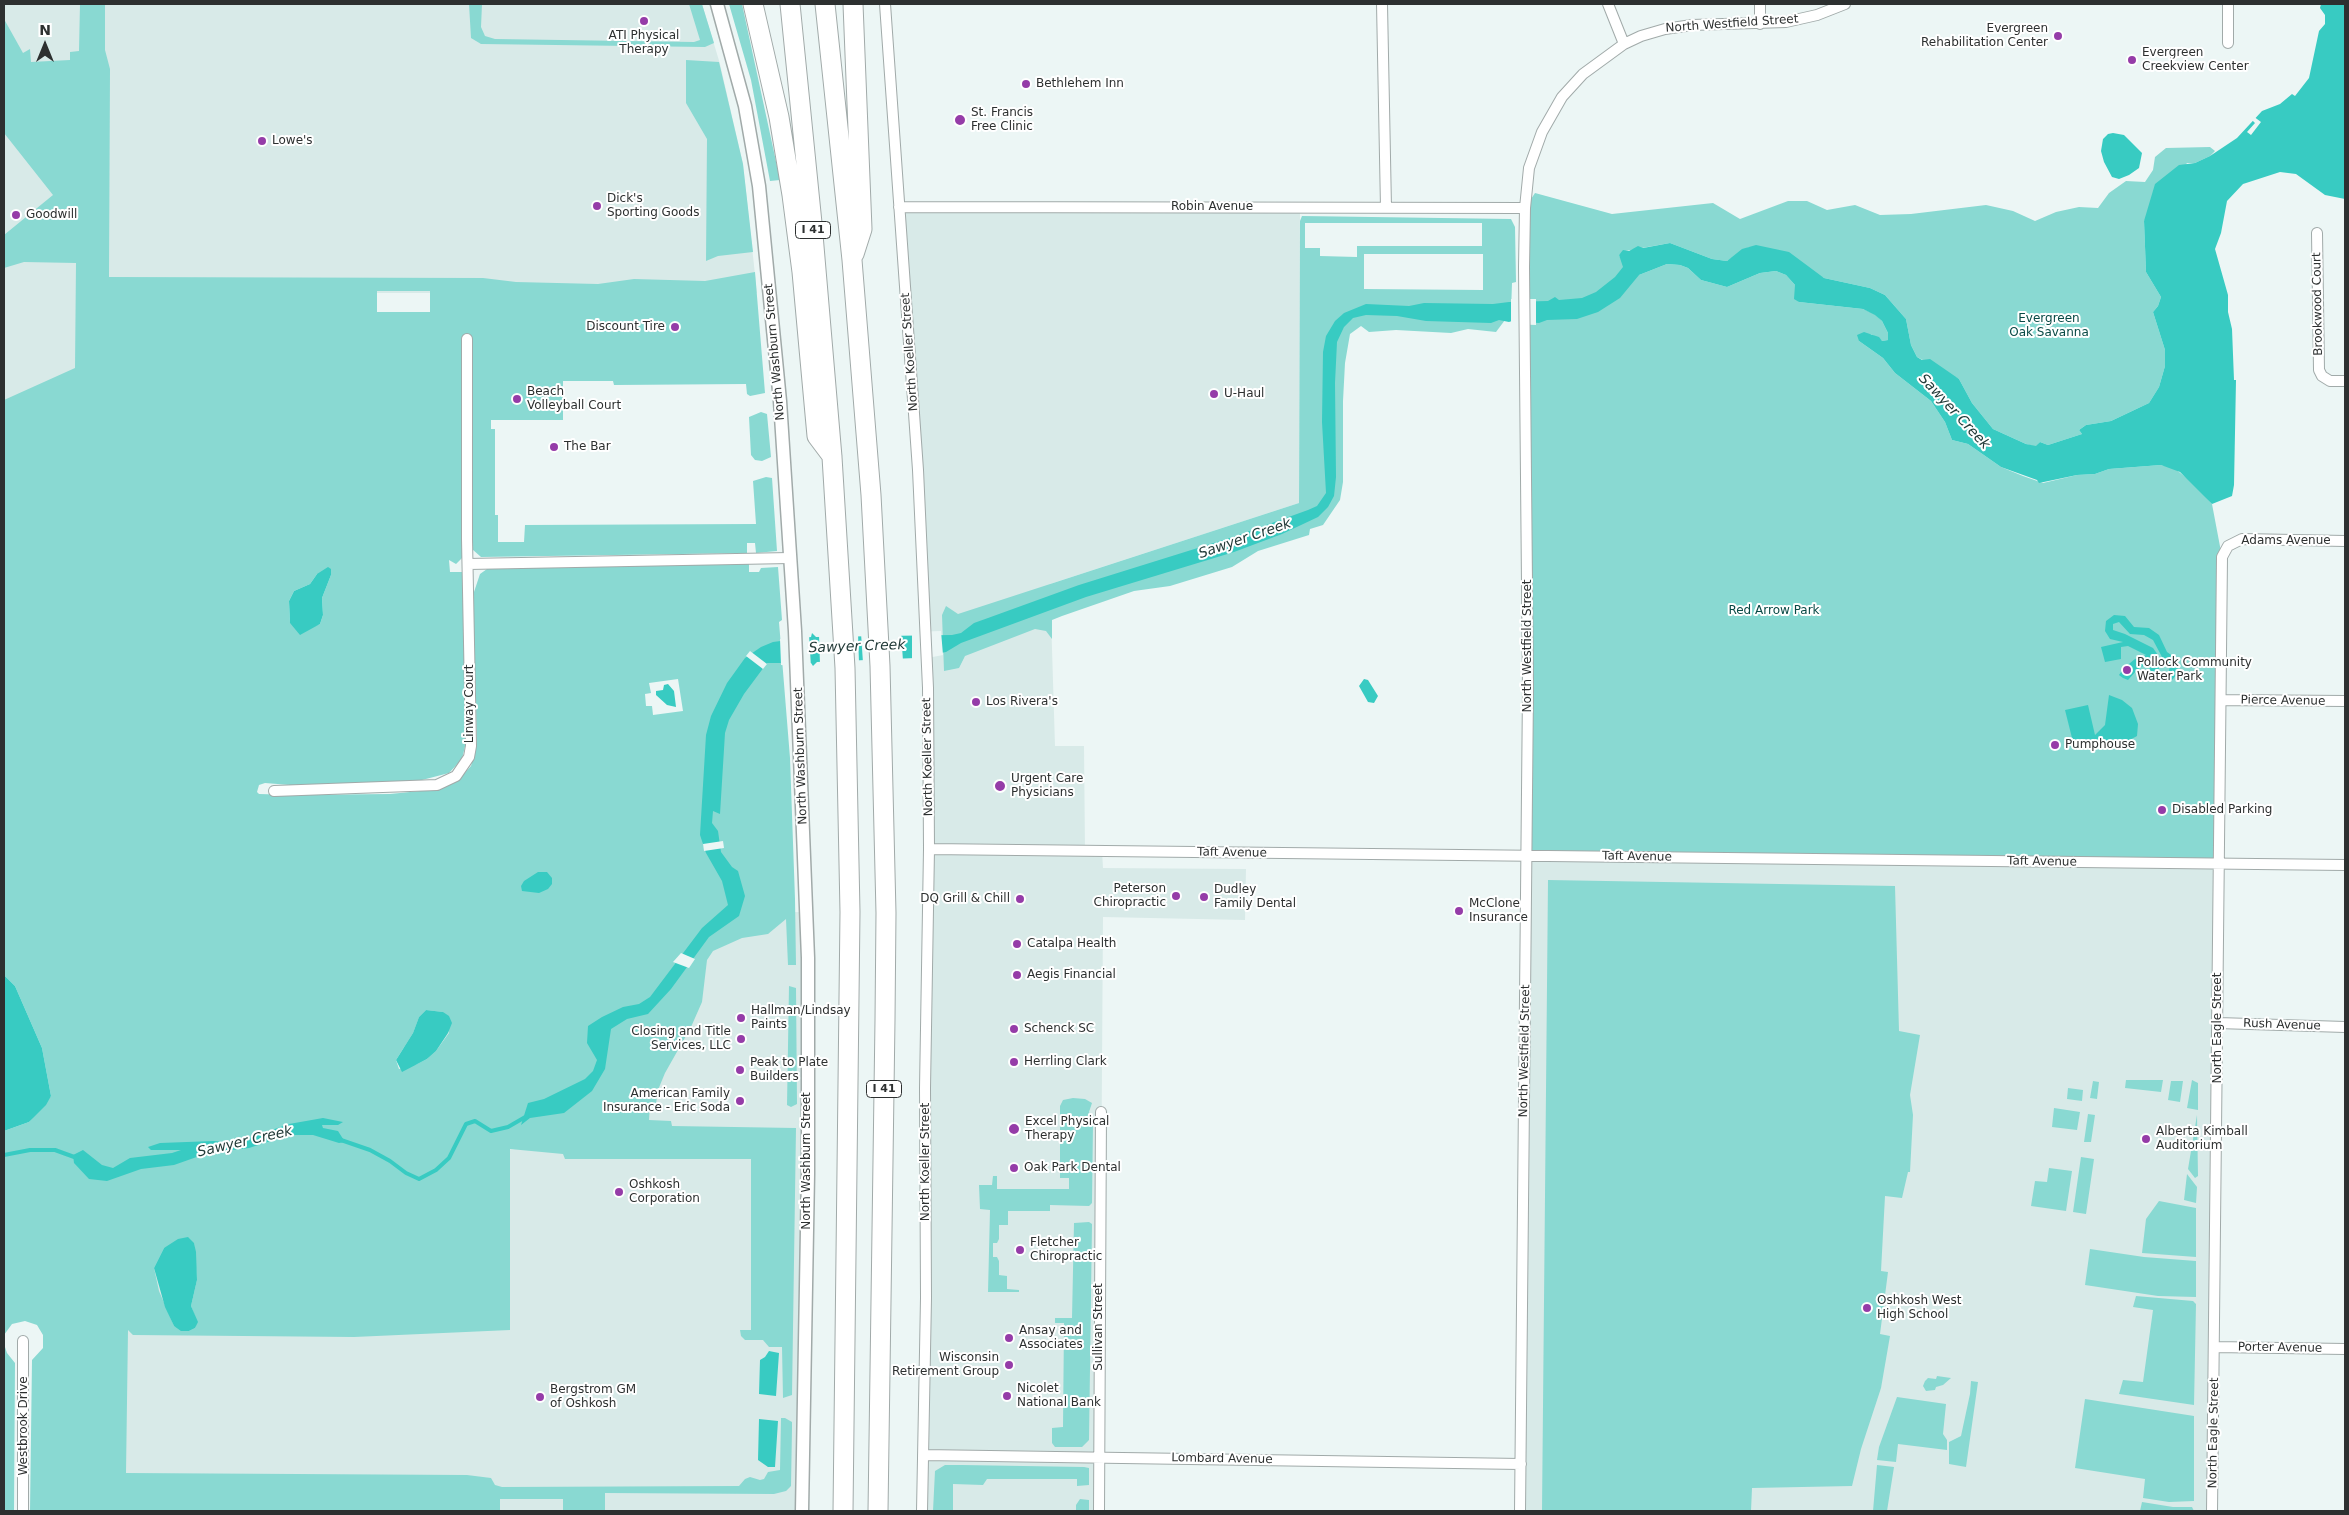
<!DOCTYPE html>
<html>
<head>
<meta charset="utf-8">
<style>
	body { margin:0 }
	#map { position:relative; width:2349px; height:1515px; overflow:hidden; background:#ecf6f5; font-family:"DejaVu Sans",sans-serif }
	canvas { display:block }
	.frame { position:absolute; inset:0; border:5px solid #2d3030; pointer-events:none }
	.north { position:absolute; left:20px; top:20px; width:50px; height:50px; -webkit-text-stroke:4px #fff; paint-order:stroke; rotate:0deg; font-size:14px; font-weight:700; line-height:20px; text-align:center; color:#2d3030 }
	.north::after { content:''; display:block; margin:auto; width:18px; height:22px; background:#2d3030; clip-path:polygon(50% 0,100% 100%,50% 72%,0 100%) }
</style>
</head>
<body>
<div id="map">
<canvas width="2349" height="1515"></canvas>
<div class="frame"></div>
<div class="north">N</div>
</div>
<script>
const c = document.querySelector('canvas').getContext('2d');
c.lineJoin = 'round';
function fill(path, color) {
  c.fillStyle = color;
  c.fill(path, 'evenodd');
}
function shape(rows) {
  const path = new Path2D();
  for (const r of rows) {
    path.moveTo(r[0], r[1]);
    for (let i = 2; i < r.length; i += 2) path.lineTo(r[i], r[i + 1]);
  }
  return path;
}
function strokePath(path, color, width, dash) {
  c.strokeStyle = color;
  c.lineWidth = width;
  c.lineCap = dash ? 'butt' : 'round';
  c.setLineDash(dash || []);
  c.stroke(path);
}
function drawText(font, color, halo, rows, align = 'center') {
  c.font = font + ' "DejaVu Sans",sans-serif';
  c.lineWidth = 4;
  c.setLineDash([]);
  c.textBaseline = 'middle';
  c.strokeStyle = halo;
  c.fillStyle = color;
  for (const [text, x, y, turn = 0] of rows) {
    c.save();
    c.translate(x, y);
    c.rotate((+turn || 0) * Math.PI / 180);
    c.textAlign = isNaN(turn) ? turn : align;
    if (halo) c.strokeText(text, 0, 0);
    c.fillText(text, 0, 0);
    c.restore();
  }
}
fill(shape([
	[4,4,702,4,720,64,743,164,757,293,103,293,101,519,4,548],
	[899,207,1300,207,1299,503,1050,584,1055,746,1084,746,1085,851,1102,851,1103,868,1246,869,1245,920,1103,917,1099,1511,922,1511,928,688],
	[1526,856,2219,864,2212,1511,1520,1511],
	[806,912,802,1511,99,1511,111,1192,474,1151,622,1144,110,916]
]), '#d8eae8');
fill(shape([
	[80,4,105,4,105,50,110,69,109,277,483,278,516,282,598,284,634,279,705,281,755,272,765,393,750,396,747,394,746,384,614,385,613,381,563,381,563,420,491,420,491,429,495,429,495,515,498,515,498,542,524,542,525,525,756,524,753,481,766,477,772,478,777,551,756,553,755,543,747,543,747,553,481,557,472,549,470,434,462,437,463,557,456,564,449,560,450,572,464,572,467,738,462,759,449,773,422,780,379,784,290,785,265,783,259,785,257,792,259,794,295,795,390,794,430,790,462,776,471,766,477,743,473,595,480,574,487,569,749,561,749,572,759,572,761,568,778,567,782,620,779,622,790,758,795,899,796,965,788,965,786,919,768,934,742,938,713,951,707,960,702,1002,691,1027,665,1073,658,1090,656,1104,650,1104,649,1120,671,1121,672,1126,796,1128,792,1395,783,1398,782,1347,769,1347,763,1340,745,1340,741,1336,740,1330,751,1330,751,1159,565,1159,563,1154,510,1149,510,1330,354,1337,133,1335,128,1330,126,1473,467,1475,491,1478,495,1485,502,1487,739,1486,745,1479,750,1477,760,1480,764,1479,768,1472,780,1470,781,1418,785,1418,792,1422,792,1428,791,1486,786,1491,774,1494,605,1493,605,1511,563,1511,563,1499,500,1499,500,1510,492,1511,30,1511,32,1360,43,1348,43,1335,37,1325,25,1321,12,1324,4,1335,4,1131,29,1122,51,1096,42,1048,15,986,4,975,4,400,75,368,76,263,24,262,4,268,4,235,53,195,4,133,4,19,23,53,30,49,31,62,70,60,70,52,79,51],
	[430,291,430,312,377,312,377,291],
	[317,574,331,575,322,598,323,615,320,624,310,628,290,623,289,601,294,591,310,584],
	[678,679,683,711,653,715,652,706,646,706,645,694,651,693,649,683],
	[426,1010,443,1012,449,1033,436,1051,427,1059,417,1064,399,1069,396,1060,413,1033,419,1017],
	[194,1243,197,1280,191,1306,197,1322,195,1328,189,1331,174,1326,159,1291,154,1268,164,1248],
	[469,4,482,4,481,27,485,36,495,39,694,42,700,40,689,4,702,4,714,43,705,47,481,44,471,38],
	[729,4,742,4,780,180,770,181,751,80],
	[686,60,719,62,743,164,753,252,718,256,706,261,707,139,686,103],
	[2210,147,2215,151,2210,156,2195,163,2187,163,2144,221,2146,272,2161,297,2158,306,2153,312,2165,350,2165,366,2159,387,2149,403,2111,421,2086,425,2079,430,2082,434,2048,445,2040,442,2036,447,2026,444,1993,429,1972,403,1959,379,1917,357,1911,345,1906,319,1885,295,1870,288,1824,278,1755,247,1749,247,1727,261,1712,259,1670,243,1625,251,1619,255,1622,261,1639,275,1667,264,1680,265,1688,268,1701,280,1727,287,1760,273,1776,271,1786,275,1795,285,1795,293,1799,302,1863,309,1875,314,1882,321,1888,333,1888,340,1882,341,1871,334,1859,341,1883,358,1895,373,1931,401,1945,422,1952,440,1968,444,2001,467,2023,476,2043,483,2077,475,2095,474,2109,469,2161,465,2174,468,2193,483,2212,504,2222,557,2219,864,1526,856,1525,208,1535,193,1612,214,1713,203,1740,219,1788,201,1807,201,1827,210,1855,205,1880,215,1911,214,1986,205,2013,211,2035,221,2056,212,2079,207,2098,208,2109,193,2126,181,2145,182,2153,170,2155,157,2166,148],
	[1302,216,1511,219,1515,227,1516,282,1512,283,1511,312,1496,332,1468,329,1451,333,1396,330,1369,332,1361,326,1350,334,1345,363,1343,401,1343,482,1340,500,1323,525,1310,529,1309,535,1258,551,1232,567,1170,586,1134,591,1062,616,1052,620,1052,639,1046,631,1035,629,965,656,959,668,944,671,942,615,946,606,958,614,1299,503,1300,221],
	[1305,223,1482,223,1482,246,1357,246,1357,257,1320,256,1320,248,1305,248],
	[1364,254,1483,254,1483,290,1364,289],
	[761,412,767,414,771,457,762,461,755,460,751,455,749,417],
	[1548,880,1895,886,1899,1031,1920,1035,1910,1095,1913,1115,1910,1172,1908,1172,1902,1198,1885,1196,1881,1271,1888,1272,1880,1334,1890,1336,1881,1388,1861,1449,1852,1486,1752,1488,1751,1511,1542,1511],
	[789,986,796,988,797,1104,791,1107,787,1105],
	[2126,1080,2163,1080,2161,1092,2125,1088],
	[2192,1080,2198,1083,2198,1110,2187,1108],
	[2093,1081,2099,1082,2097,1099,2090,1098],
	[2171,1081,2183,1081,2180,1102,2168,1100],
	[2068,1088,2083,1090,2082,1101,2067,1099],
	[1073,1098,1085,1099,1092,1103,1089,1112,1093,1123,1092,1203,1089,1206,1050,1205,1050,1211,1008,1211,1008,1225,999,1225,999,1239,997,1243,993,1243,993,1257,997,1257,999,1261,999,1275,1007,1276,1007,1289,1019,1290,1019,1292,988,1292,990,1210,980,1209,979,1185,992,1185,993,1176,997,1176,997,1189,1069,1189,1069,1178,1060,1178,1060,1106,1063,1100],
	[2054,1108,2080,1112,2077,1130,2052,1127],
	[2088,1114,2095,1115,2091,1142,2084,1142],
	[2197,1115,2198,1176,2195,1178,2188,1169],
	[2081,1157,2094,1159,2086,1214,2073,1212],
	[2049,1168,2072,1171,2066,1211,2031,1206,2035,1181,2047,1182],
	[2187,1174,2197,1187,2196,1203,2184,1200],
	[2159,1201,2196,1208,2196,1257,2142,1253,2146,1219],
	[1089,1222,1092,1224,1089,1440,1082,1447,1055,1447,1052,1443,1052,1428,1063,1427,1064,1323,1055,1323,1055,1318,1072,1318,1074,1223],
	[2090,1249,2144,1257,2196,1261,2196,1297,2158,1296,2085,1285],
	[2136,1296,2193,1301,2196,1304,2194,1405,2119,1394,2123,1380,2143,1382,2153,1310,2133,1307],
	[4,1344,7,1353,15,1363,14,1511,4,1511],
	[1937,1376,1951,1378,1943,1385,1936,1387,1935,1390,1926,1391,1923,1386,1925,1381,1928,1378,1936,1379],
	[1971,1381,1978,1382,1966,1467,1949,1464,1949,1442,1961,1436,1970,1394],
	[1897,1397,1946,1404,1943,1434,1947,1440,1947,1450,1898,1444,1896,1462,1877,1460,1879,1447],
	[2085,1399,2194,1416,2194,1501,2169,1502,2143,1498,2145,1479,2075,1468],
	[962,1465,1084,1467,1089,1468,1089,1485,1077,1486,1077,1479,987,1479,983,1485,953,1484,953,1511,933,1511,935,1471,945,1465],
	[1877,1465,1894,1467,1887,1511,1873,1511],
	[1080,1499,1089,1500,1089,1511,1076,1511,1076,1505],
	[2142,1502,2173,1507,2192,1507,2194,1511,2140,1511]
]), '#89d9d2');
fill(shape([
	[2321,4,2345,4,2345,199,2325,195,2296,174,2280,172,2243,184,2227,201,2221,233,2215,249,2228,295,2228,312,2232,329,2234,380,2236,380,2234,485,2232,496,2212,504,2180,472,2161,465,2109,469,2095,474,2077,475,2039,483,2037,480,2001,467,1968,444,1952,440,1945,422,1931,401,1895,373,1883,358,1859,341,1857,335,1864,332,1879,337,1882,341,1888,340,1888,333,1882,321,1875,315,1863,309,1799,302,1794,299,1795,285,1786,275,1776,271,1760,273,1727,287,1701,280,1688,268,1680,265,1667,264,1639,275,1620,298,1598,312,1577,319,1547,320,1539,323,1512,321,1509,322,1499,320,1491,323,1426,321,1397,316,1366,315,1353,318,1344,327,1337,342,1335,383,1336,477,1334,496,1328,507,1318,517,1282,534,1234,552,1086,597,961,643,946,652,916,658,817,662,813,666,811,663,767,663,744,694,729,720,725,733,720,814,713,811,712,823,718,831,721,852,732,867,738,871,745,896,739,916,709,937,671,989,648,1014,627,1019,611,1029,605,1069,592,1091,564,1113,530,1118,521,1125,528,1103,544,1099,585,1079,593,1071,597,1060,587,1043,588,1026,602,1017,623,1007,639,1004,650,997,702,928,728,905,722,881,706,853,700,835,706,735,711,716,727,683,745,658,761,647,773,642,811,637,812,633,816,637,952,635,961,633,974,623,988,618,1079,585,1233,537,1308,510,1317,506,1326,493,1322,422,1323,352,1326,336,1335,321,1344,313,1366,304,1409,306,1424,303,1493,304,1509,302,1548,301,1555,297,1559,300,1582,298,1596,292,1615,277,1623,267,1619,255,1623,250,1629,251,1638,246,1643,248,1670,243,1712,259,1727,261,1742,249,1756,245,1789,252,1824,278,1870,288,1885,295,1906,319,1911,345,1917,357,1922,360,1930,359,1959,379,1972,403,1993,429,2026,444,2036,446,2040,442,2048,445,2082,434,2079,430,2086,425,2111,421,2149,403,2159,387,2165,366,2165,350,2153,312,2158,306,2161,297,2146,272,2144,221,2155,184,2179,165,2195,163,2210,156,2237,138,2262,111,2280,104,2292,94,2295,96,2309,78,2319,31,2325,24,2325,15,2320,8],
	[2113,133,2124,135,2142,153,2139,168,2129,175,2119,179,2112,177,2104,162,2101,151,2103,139,2108,134],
	[328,567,331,569,331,575,322,598,323,615,320,624,300,635,290,623,289,601,294,591,310,584,317,574],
	[2114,615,2125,616,2134,627,2149,628,2159,635,2167,652,2174,657,2178,664,2177,674,2172,680,2162,681,2153,677,2150,672,2149,663,2138,669,2128,680,2123,678,2119,675,2124,668,2135,659,2146,655,2128,646,2121,647,2121,659,2105,662,2101,647,2123,642,2110,639,2105,631,2106,621],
	[2119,622,2130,634,2144,635,2153,640,2162,657,2170,664,2169,671,2163,673,2159,671,2158,655,2153,648,2125,634,2113,630,2113,624],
	[1364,679,1368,680,1378,696,1374,703,1368,702,1359,686],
	[668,684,674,691,676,707,667,705,656,695,656,691,663,690,664,685],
	[2109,695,2122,700,2132,708,2138,724,2137,736,2128,741,2111,741,2102,743,2103,746,2097,748,2096,744,2075,750,2065,710,2088,705,2095,735,2105,725],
	[538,872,547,872,552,878,552,884,548,889,539,893,522,891,521,886,524,881],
	[4,975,15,986,42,1048,51,1096,46,1105,29,1122,4,1131],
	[426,1010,443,1012,449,1016,452,1023,448,1033,436,1051,427,1059,402,1072,396,1060,413,1033,419,1017],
	[323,1118,343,1122,338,1125,322,1125,323,1128,338,1131,345,1142,339,1143,313,1135,289,1135,249,1148,208,1153,174,1165,141,1169,107,1181,89,1179,74,1163,73,1155,83,1150,102,1165,113,1168,130,1158,172,1153,181,1150,151,1150,148,1147,160,1143,214,1141,235,1143,289,1124],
	[188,1237,194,1243,196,1252,197,1280,191,1306,198,1322,195,1328,189,1331,181,1331,174,1326,165,1307,154,1268,164,1248,178,1239],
	[769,1351,779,1353,776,1396,759,1394,760,1360,765,1357],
	[759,1419,778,1421,775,1467,768,1467,758,1460]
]), '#38cbc2');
fill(shape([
	[2253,116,2261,122,2251,135,2247,132,2255,123,2250,118],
	[1511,299,1536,299,1536,325,1511,324],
	[941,631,943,655,912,661,912,632],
	[901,632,903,661,863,663,861,633],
	[858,633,859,663,820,664,819,635],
	[809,635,811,667,781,665,780,639],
	[750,651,767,664,763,669,746,656],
	[723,841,724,848,704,851,703,844],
	[681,953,695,959,689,968,673,962]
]), '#ecf6f5');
strokePath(shape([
	[341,1140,370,1150,390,1161,406,1173,419,1179,436,1170,449,1158,466,1124,475,1121,491,1131,508,1127,527,1116],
	[4,1155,30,1150,55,1150,77,1158]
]), '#38cbc2', 4);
const minor = shape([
	[885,4,918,470,928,688,929,849,925,1088,926,1298,922,1511],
	[1382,4,1386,208],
	[1608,4,1624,44],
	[1760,24,1760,4],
	[2228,43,2228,4],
	[899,207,1525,208],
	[2317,233,2319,370,2322,376,2330,381,2345,381],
	[468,564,790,558],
	[2221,700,2345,701],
	[274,791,437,785,456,776,469,757,471,746,467,539,467,339],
	[929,849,2345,865],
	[2218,1023,2345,1027],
	[23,1341,23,1511],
	[2215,1347,2345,1349],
	[923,1455,1521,1464],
	[1099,1511,1101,1112],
	[1520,1511,1528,689,1524,267,1525,208,1529,168,1542,132,1562,97,1583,74,1624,44,1641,36,1665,29,1692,25,1786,22,1817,15,1845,4],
	[2212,1511,2222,557,2228,546,2242,539,2345,541]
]);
const tertiary = shape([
	[717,4,745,106,759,186,780,401,795,631,808,958,808,1174,802,1511]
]);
const motorway = shape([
	[753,4,779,117,792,195,802,272,817,436,832,456],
	[790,4,812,223,832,457,845,668,850,912,843,1511],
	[825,4,852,260,871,495,880,666,886,913,885,1020,878,1511],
	[853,4,862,229,854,254]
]);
strokePath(minor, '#a1aaa9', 12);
strokePath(tertiary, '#a1aaa9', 15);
strokePath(motorway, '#a1aaa9', 21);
strokePath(minor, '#fff', 10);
strokePath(tertiary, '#fff', 12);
strokePath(motorway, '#fff', 19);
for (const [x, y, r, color] of [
	[644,21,5,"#953ca8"],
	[2058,36,5,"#953ca8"],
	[2132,60,5,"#953ca8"],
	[1026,84,5,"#953ca8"],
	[960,120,6,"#953ca8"],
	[262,141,5,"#953ca8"],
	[597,206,5,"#953ca8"],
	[16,215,5,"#953ca8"],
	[675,327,5,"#953ca8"],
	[1214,394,5,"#953ca8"],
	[517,399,5,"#953ca8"],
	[554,447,5,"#953ca8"],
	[2127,670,5,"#953ca8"],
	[976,702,5,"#953ca8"],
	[2055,745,5,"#953ca8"],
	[1000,786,6,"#953ca8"],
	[2162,810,5,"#953ca8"],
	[1176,896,5,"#953ca8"],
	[1204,897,5,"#953ca8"],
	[1020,899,5,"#953ca8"],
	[1459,911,5,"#953ca8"],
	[1017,944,5,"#953ca8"],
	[1017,975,5,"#953ca8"],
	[741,1018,5,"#953ca8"],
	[1014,1029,5,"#953ca8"],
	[741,1039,5,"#953ca8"],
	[1014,1062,5,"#953ca8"],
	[740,1070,5,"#953ca8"],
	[740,1101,5,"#953ca8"],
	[1014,1129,6,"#953ca8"],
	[2146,1139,5,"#953ca8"],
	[1014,1168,5,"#953ca8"],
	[619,1192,5,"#953ca8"],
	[1020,1250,5,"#953ca8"],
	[1867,1308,5,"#953ca8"],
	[1009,1338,5,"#953ca8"],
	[1009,1365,5,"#953ca8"],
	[1007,1396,5,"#953ca8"],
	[540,1397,5,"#953ca8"]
]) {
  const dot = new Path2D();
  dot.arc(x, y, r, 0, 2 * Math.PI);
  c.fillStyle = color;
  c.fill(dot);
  strokePath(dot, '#fff', 2);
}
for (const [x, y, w] of [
	[813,230,35],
	[884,1089,35]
]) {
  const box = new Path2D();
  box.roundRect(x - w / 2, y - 8.5, w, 17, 4);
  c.fillStyle = '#fff';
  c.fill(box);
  strokePath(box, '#2d3030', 1);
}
drawText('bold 11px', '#2d3030', null, [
	["I 41",813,230],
	["I 41",884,1089]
]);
drawText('12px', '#2d3030', '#fff', [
	["North Westfield Street",1732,24,-4],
	["Robin Avenue",1212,207],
	["Brookwood Court",2318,304,-91],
	["North Washburn Street",775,352,-95],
	["North Koeller Street",910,352,-94],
	["Adams Avenue",2286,541],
	["North Westfield Street",1528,646,-90],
	["Pierce Avenue",2283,701,1],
	["Linway Court",470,704,-90],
	["North Washburn Street",801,756,-92],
	["North Koeller Street",928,757,-91],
	["Taft Avenue",1232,853,1],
	["Taft Avenue",1637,857,1],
	["Taft Avenue",2042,862,1],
	["Rush Avenue",2282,1025,2],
	["North Eagle Street",2218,1028,-90],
	["North Westfield Street",1525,1051,-89],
	["North Washburn Street",807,1161,-90],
	["North Koeller Street",926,1162,-90],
	["Sullivan Street",1099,1327,-90],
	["Porter Avenue",2280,1348,1],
	["Westbrook Drive",24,1426,-90],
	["North Eagle Street",2214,1433,-89],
	["Lombard Avenue",1222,1459,1]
]);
drawText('12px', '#2d3030', '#fff', [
	["Evergreen",2048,29,"right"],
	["Rehabilitation Center",2048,43,"right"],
	["ATI Physical",644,36,"center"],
	["Therapy",644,50,"center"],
	["Evergreen",2142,53],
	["Creekview Center",2142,67],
	["Bethlehem Inn",1036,84],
	["St. Francis",971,113],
	["Free Clinic",971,127],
	["Lowe's",272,141],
	["Dick's",607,199],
	["Sporting Goods",607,213],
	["Goodwill",26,215],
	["Discount Tire",665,327,"right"],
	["Beach",527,392],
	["Volleyball Court",527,406],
	["U-Haul",1224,394],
	["The Bar",564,447],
	["Pollock Community",2137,663],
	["Water Park",2137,677],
	["Los Rivera's",986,702],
	["Pumphouse",2065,745],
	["Urgent Care",1011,779],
	["Physicians",1011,793],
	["Disabled Parking",2172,810],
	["Peterson",1166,889,"right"],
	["Chiropractic",1166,903,"right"],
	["Dudley",1214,890],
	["Family Dental",1214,904],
	["DQ Grill & Chill",1010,899,"right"],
	["McClone",1469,904],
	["Insurance",1469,918],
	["Catalpa Health",1027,944],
	["Aegis Financial",1027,975],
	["Hallman/Lindsay",751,1011],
	["Paints",751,1025],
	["Schenck SC",1024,1029],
	["Closing and Title",731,1032,"right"],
	["Services, LLC",731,1046,"right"],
	["Herrling Clark",1024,1062],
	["Peak to Plate",750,1063],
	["Builders",750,1077],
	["American Family",730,1094,"right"],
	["Insurance - Eric Soda",730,1108,"right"],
	["Excel Physical",1025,1122],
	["Therapy",1025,1136],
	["Alberta Kimball",2156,1132],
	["Auditorium",2156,1146],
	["Oak Park Dental",1024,1168],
	["Oshkosh",629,1185],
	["Corporation",629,1199],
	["Fletcher",1030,1243],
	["Chiropractic",1030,1257],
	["Oshkosh West",1877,1301],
	["High School",1877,1315],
	["Ansay and",1019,1331],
	["Associates",1019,1345],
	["Wisconsin",999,1358,"right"],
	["Retirement Group",999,1372,"right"],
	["Nicolet",1017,1389],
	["National Bank",1017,1403],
	["Bergstrom GM",550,1390],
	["of Oshkosh",550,1404]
], 'left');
drawText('12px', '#084945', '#fff', [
	["Evergreen",2049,319],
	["Oak Savanna",2049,333],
	["Red Arrow Park",1774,611]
]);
drawText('italic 14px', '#233b39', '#fff', [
	["Sawyer Creek",1954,412,47],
	["Sawyer Creek",1245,539,-19],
	["Sawyer Creek",857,647,-2],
	["Sawyer Creek",245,1142,-13]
]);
</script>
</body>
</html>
